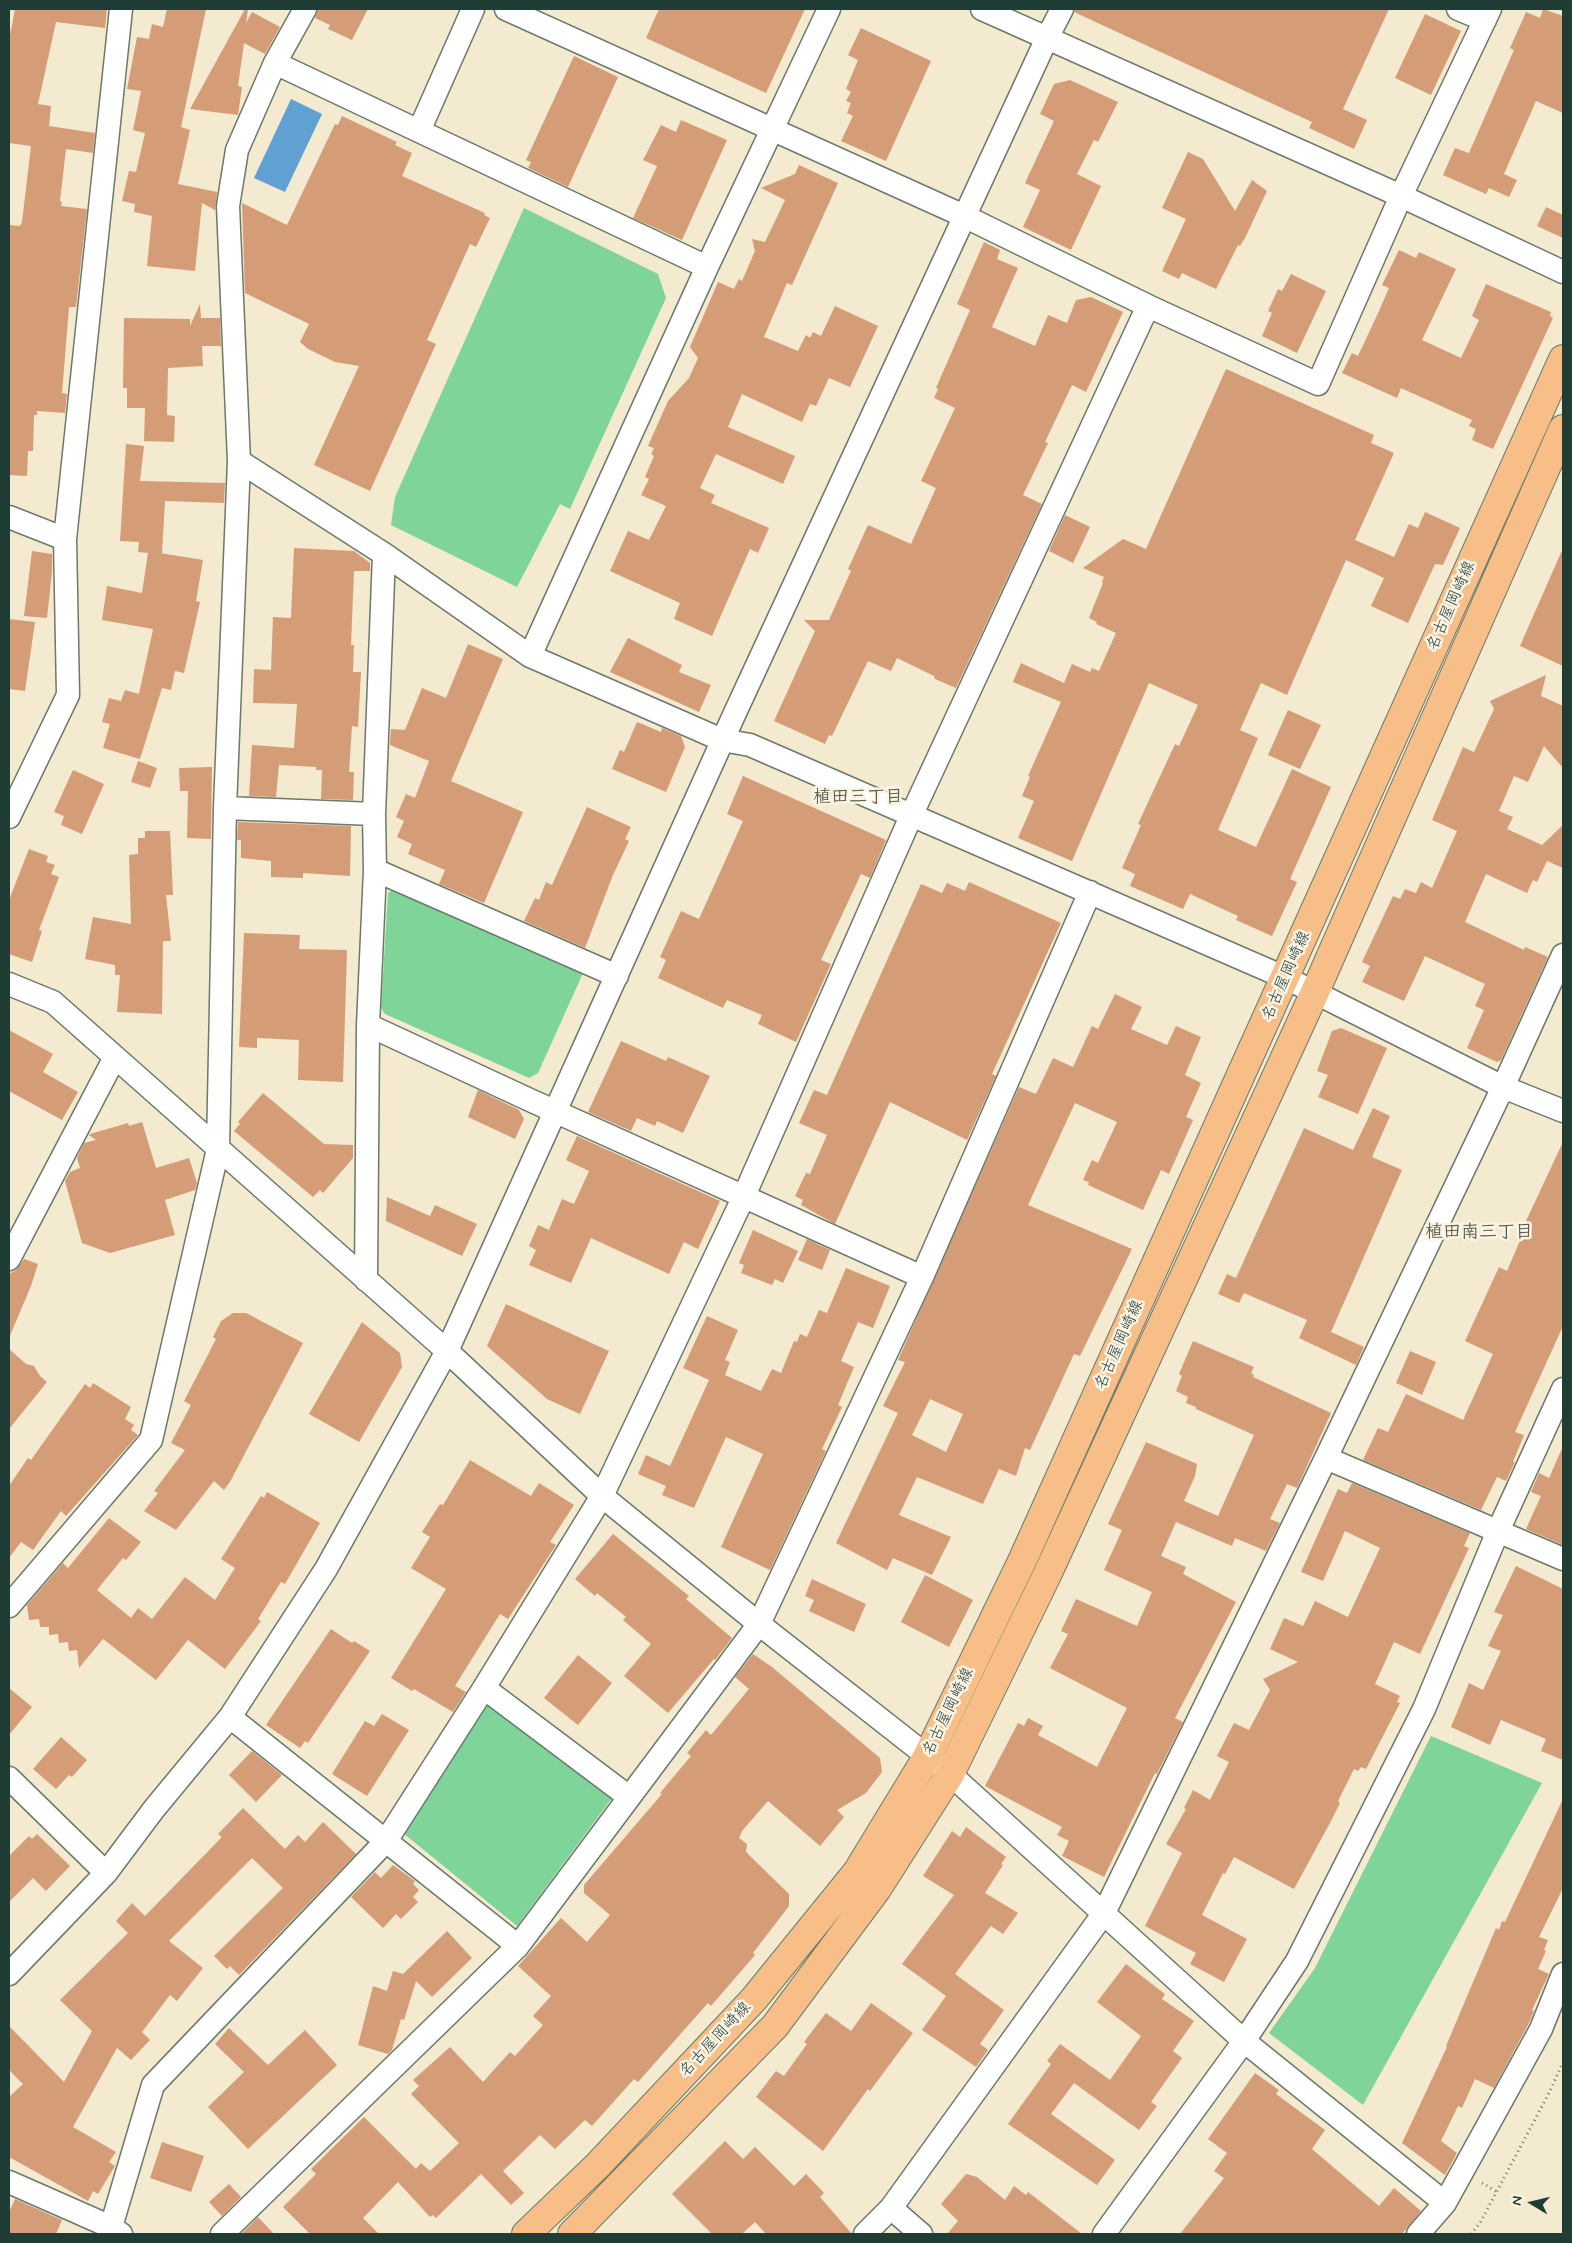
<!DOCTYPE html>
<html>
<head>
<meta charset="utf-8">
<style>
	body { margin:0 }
	#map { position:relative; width:1572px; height:2243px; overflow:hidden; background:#f3ead0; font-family:Mynerve,sans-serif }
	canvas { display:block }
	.frame { position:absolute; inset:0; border:10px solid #1f3d34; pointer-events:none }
	.north { position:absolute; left:1507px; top:2178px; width:50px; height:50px; -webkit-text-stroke:4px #fcf5e5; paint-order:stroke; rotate:279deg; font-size:14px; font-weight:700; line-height:20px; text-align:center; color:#1f3d34 }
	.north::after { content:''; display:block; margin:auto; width:18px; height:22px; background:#1f3d34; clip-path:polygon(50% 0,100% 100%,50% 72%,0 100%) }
</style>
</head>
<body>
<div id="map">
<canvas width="1572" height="2243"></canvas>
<div class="frame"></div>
<div class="north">N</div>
</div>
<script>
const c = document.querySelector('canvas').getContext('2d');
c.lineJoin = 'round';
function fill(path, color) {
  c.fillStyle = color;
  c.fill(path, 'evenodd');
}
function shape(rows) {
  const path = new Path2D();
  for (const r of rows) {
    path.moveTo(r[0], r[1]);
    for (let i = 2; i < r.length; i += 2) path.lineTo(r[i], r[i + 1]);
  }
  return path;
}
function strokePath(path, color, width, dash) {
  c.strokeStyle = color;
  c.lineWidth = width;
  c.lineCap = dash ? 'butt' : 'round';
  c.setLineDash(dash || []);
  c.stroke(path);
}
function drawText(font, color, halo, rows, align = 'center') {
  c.font = font + ' Mynerve,"Klee One",sans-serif';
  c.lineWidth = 5;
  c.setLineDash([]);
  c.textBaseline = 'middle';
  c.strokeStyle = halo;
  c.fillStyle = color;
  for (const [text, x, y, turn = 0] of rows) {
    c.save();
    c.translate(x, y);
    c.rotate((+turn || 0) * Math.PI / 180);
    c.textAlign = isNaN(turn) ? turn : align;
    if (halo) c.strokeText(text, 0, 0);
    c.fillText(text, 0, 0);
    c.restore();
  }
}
fill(shape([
	[524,208,658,274,666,298,570,509,560,504,517,587,391,525,395,497],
	[396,887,584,971,538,1073,529,1078,385,1014,381,1008,388,893],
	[484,1702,612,1798,517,1926,403,1833],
	[1431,1736,1542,1783,1363,2105,1269,2033,1315,1968]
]), '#7fd599');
fill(shape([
	[291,99,322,114,285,192,254,178]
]), '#60a0d3');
fill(shape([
	[15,9,107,9,105,28,56,22,38,104,51,106,49,126,95,133,93,153,66,149,60,201,62,202,61,206,87,209,76,307,69,307,62,393,67,394,65,413,37,411,37,415,34,415,33,451,28,451,27,476,9,475,9,225,20,226,22,222,31,146,9,143,9,40],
	[167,9,206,9,181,127,190,130,178,184,217,192,215,210,202,203,195,271,147,266,152,216,134,212,135,204,122,201,129,171,136,172,145,133,133,130,141,91,127,89,137,37,149,39,152,24,163,27],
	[245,9,248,9,246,23,252,12,280,27,265,54,244,43,238,86,242,87,238,115,190,109],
	[318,9,368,9,352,40,328,29,330,25,315,18],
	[659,9,805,9,766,93,646,38],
	[1075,9,1389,9,1343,109,1367,120,1354,149,1309,128,1312,122,1074,12],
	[1543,9,1563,16,1563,113,1536,101,1504,174,1517,180,1509,197,1489,188,1486,194,1443,175,1455,148,1469,153,1514,50,1510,48,1526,12,1540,18],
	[1425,14,1461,31,1431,95,1395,78],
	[861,28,931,61,886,161,841,141,853,116,847,113,851,103,846,101,851,92,846,89,858,60,848,55],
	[574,56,618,77,568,187,528,168,531,162,526,160],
	[1070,80,1118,102,1098,142,1094,140,1077,174,1101,186,1071,250,1023,227,1040,190,1025,183,1054,121,1040,114,1054,84],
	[342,116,397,142,395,145,412,153,402,176,485,213,484,215,490,218,476,247,470,244,427,340,436,344,370,491,314,465,359,366,335,362,308,349,300,342,309,324,245,293,242,203,287,225,335,124,338,125],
	[681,120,727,140,682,240,633,218,657,166,643,160,661,125,676,132],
	[1188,152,1203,159,1235,211,1252,180,1267,191,1245,238,1240,246,1238,245,1216,289,1182,273,1179,279,1162,271,1186,219,1162,208],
	[799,165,838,183,792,285,787,283,764,337,798,351,806,335,810,338,813,332,821,336,835,306,878,326,850,387,829,378,816,406,810,404,802,422,742,394,728,427,795,456,783,484,716,454,700,488,715,495,711,503,769,528,758,553,750,549,712,636,674,619,680,603,610,571,628,531,649,540,666,506,641,495,649,479,645,477,654,456,651,454,654,448,648,446,668,401,689,378,698,358,690,347,718,282,734,289,739,279,742,281,755,251,752,239,765,242,785,200,761,188,795,174],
	[1546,207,1563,215,1563,238,1537,226],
	[984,242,1000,250,997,259,1018,268,992,327,1035,346,1048,315,1067,323,1076,300,1091,297,1123,312,1086,392,1072,385,1045,442,1048,443,1023,495,1042,504,956,688,935,679,934,676,897,658,891,671,868,661,832,736,829,735,825,744,774,721,815,631,804,620,829,620,851,571,848,569,868,525,911,544,936,488,921,481,955,408,934,398,938,389,936,388,970,310,957,304],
	[1399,250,1416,258,1419,252,1456,269,1422,340,1461,358,1479,320,1472,316,1486,284,1551,312,1550,316,1553,318,1493,449,1472,440,1476,429,1469,426,1472,420,1401,388,1397,398,1342,373,1352,353,1358,356,1379,311,1389,288,1382,285],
	[1291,274,1326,291,1297,353,1262,336,1272,313,1268,311,1278,289,1282,291],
	[200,304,201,318,220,318,221,346,202,346,203,366,168,368,167,415,175,416,174,442,144,441,145,408,127,408,127,388,123,388,124,318,190,319,190,326],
	[1226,369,1374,435,1371,443,1394,453,1355,540,1394,557,1409,524,1418,528,1425,512,1460,528,1443,565,1435,564,1408,623,1371,606,1384,578,1346,560,1287,695,1261,683,1240,730,1258,738,1218,830,1256,847,1292,769,1331,787,1290,879,1297,882,1272,936,1236,920,1238,916,1190,894,1183,909,1130,886,1135,874,1122,868,1141,825,1138,824,1175,744,1179,746,1198,705,1149,683,1072,861,1018,838,1034,801,1022,796,1030,777,1028,776,1061,702,1013,682,1017,672,1021,663,1064,683,1072,664,1090,672,1092,668,1099,671,1116,633,1096,624,1097,622,1089,618,1103,583,1102,582,1104,577,1083,568,1123,539,1146,549],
	[126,444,144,446,140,481,225,483,224,503,165,501,162,553,160,553,203,560,196,601,200,602,184,673,175,671,171,690,162,688,140,759,103,748,110,724,102,722,109,698,121,701,125,690,139,694,153,629,102,620,107,586,142,593,148,553,138,552,139,542,120,541],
	[1065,515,1090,527,1073,563,1049,551],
	[294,548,354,551,370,563,370,571,354,571,351,645,354,645,353,672,361,672,358,727,352,726,349,772,354,772,353,800,321,799,322,770,316,770,316,767,279,765,276,797,249,796,252,745,294,748,297,704,253,703,254,669,271,670,273,617,291,618],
	[1563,548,1563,666,1520,646],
	[32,551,52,554,52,571,47,618,24,616],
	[9,619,35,622,25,691,9,689],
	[628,638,682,665,679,672,711,685,699,712,610,672],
	[468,644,503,659,451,781,523,812,484,903,439,884,445,870,408,854,412,844,397,837,404,821,396,817,406,794,415,798,429,761,390,745,391,729,405,730,422,688,446,698],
	[1546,675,1541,696,1563,706,1563,768,1544,746,1528,782,1514,776,1499,811,1513,817,1507,829,1542,845,1563,825,1563,868,1547,861,1537,882,1533,880,1527,893,1486,874,1465,922,1524,950,1525,947,1548,957,1501,1060,1497,1062,1467,1048,1484,1010,1475,1006,1485,984,1425,956,1404,1001,1362,982,1370,966,1362,962,1393,896,1400,899,1405,889,1416,893,1421,882,1432,888,1457,831,1432,820,1463,747,1474,752,1494,709,1490,701],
	[1288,710,1321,725,1300,769,1268,755],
	[637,722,661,732,662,728,681,736,685,747,666,792,612,769,620,750,624,752],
	[138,761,157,768,150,788,131,782],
	[212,767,211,839,187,838,188,791,180,791,179,768],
	[73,770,104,784,82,834,61,825,64,816,54,812],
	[743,776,886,840,870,878,861,874,821,960,831,964,796,1042,758,1024,762,1015,727,1000,723,1008,658,978,666,960,660,957,681,911,699,919,743,821,727,814],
	[587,807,631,827,625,839,629,841,613,875,585,948,524,921,535,898,539,900,546,882,552,885],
	[238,822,351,826,350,876,303,873,303,878,271,877,271,861,241,858,241,840,237,840],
	[145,831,170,831,173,895,166,895,171,941,163,941,162,1014,117,1012,120,975,115,975,115,965,85,959,93,917,131,924,129,855,138,854,138,838,145,838],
	[29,849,48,856,46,862,55,865,51,874,59,877,39,930,42,931,32,962,9,954,9,900],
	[969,882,1061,923,992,1074,996,1076,967,1140,890,1102,835,1224,801,1205,803,1200,795,1196,806,1173,810,1174,827,1135,799,1123,814,1090,827,1095,921,884,942,893,947,883,965,891],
	[244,933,300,935,299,949,347,950,343,1082,298,1080,299,1040,257,1038,257,1048,239,1047],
	[1115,994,1142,1007,1131,1029,1167,1045,1176,1026,1201,1037,1185,1075,1201,1083,1186,1117,1193,1120,1169,1174,1161,1170,1143,1210,1088,1185,1089,1182,1083,1180,1092,1160,1098,1163,1117,1122,1075,1103,1028,1205,1132,1249,1080,1356,1074,1354,1030,1450,1025,1448,1016,1476,999,1469,983,1504,917,1477,899,1515,951,1537,932,1575,893,1558,887,1570,836,1543,898,1413,883,1406,905,1362,898,1360,1019,1087,1036,1094,1053,1058,1073,1067,1092,1026,1098,1029],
	[930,1399,963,1414,946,1452,912,1435],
	[1341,1028,1387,1048,1358,1114,1318,1097,1328,1075,1317,1071,1332,1031],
	[9,1030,53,1054,43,1072,78,1092,62,1120,9,1091],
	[621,1041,666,1061,668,1057,710,1076,683,1133,657,1121,655,1126,637,1118,631,1131,588,1112],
	[478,1090,519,1110,524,1119,515,1139,468,1117],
	[263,1093,324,1144,353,1145,353,1158,323,1193,320,1190,313,1197,234,1131,240,1124,238,1122],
	[1373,1108,1390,1116,1372,1157,1402,1170,1331,1332,1364,1347,1356,1365,1299,1338,1307,1320,1244,1293,1239,1303,1218,1294,1227,1274,1236,1278,1304,1128,1353,1150],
	[142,1122,156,1168,189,1158,197,1183,195,1190,165,1200,175,1235,110,1253,82,1243,65,1181,70,1172,80,1168,77,1158,84,1143,96,1140,89,1135,90,1134,128,1123,129,1126],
	[577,1136,720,1201,698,1249,684,1242,669,1274,591,1238,571,1283,529,1265,536,1250,529,1246,538,1225,549,1230,562,1199,574,1204,589,1171,566,1160],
	[1563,1142,1563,1326,1515,1432,1524,1435,1513,1462,1515,1462,1506,1481,1497,1477,1481,1510,1363,1460,1378,1428,1388,1432,1406,1394,1463,1420,1493,1354,1465,1341,1499,1267,1507,1271,1528,1222,1526,1221],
	[387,1197,430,1216,435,1205,477,1224,462,1256,386,1221],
	[753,1230,798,1251,783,1283,775,1279,772,1285,741,1273,744,1265,739,1263],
	[807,1239,830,1250,822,1270,798,1260],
	[24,1259,38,1264,31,1286,9,1338,9,1274,16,1270],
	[846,1268,890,1286,873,1328,858,1322,841,1361,854,1367,838,1405,842,1407,822,1449,826,1451,770,1570,721,1547,763,1454,726,1437,694,1508,662,1495,666,1486,638,1474,646,1455,670,1466,709,1380,683,1368,707,1316,738,1330,725,1360,730,1362,725,1375,761,1391,772,1369,781,1373,794,1341,797,1342,800,1334,807,1337,819,1310,827,1313],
	[506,1304,609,1351,580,1414,547,1399,487,1346],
	[233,1313,246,1313,303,1343,230,1482,224,1490,214,1481,176,1530,144,1511,158,1493,154,1491,185,1450,171,1443,191,1405,184,1401,216,1339,213,1337,221,1321],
	[362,1322,400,1353,402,1367,359,1442,309,1414],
	[1193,1341,1254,1367,1251,1373,1254,1375,1253,1377,1331,1413,1297,1488,1287,1484,1270,1519,1280,1523,1266,1551,1235,1538,1232,1546,1176,1522,1161,1556,1186,1567,1183,1574,1236,1602,1175,1718,1183,1722,1157,1774,1155,1773,1104,1877,1062,1856,1069,1841,1057,1835,1062,1827,985,1786,1018,1723,1024,1726,1028,1718,1043,1726,1038,1735,1097,1767,1127,1708,1050,1668,1068,1634,1061,1631,1076,1599,1137,1626,1152,1592,1104,1570,1122,1530,1108,1524,1146,1442,1197,1464,1195,1476,1184,1501,1218,1516,1254,1435,1196,1409,1196,1407,1186,1403,1188,1397,1176,1391,1182,1376,1179,1374],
	[9,1349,26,1364,34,1366,40,1376,47,1382,9,1429],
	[1410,1351,1436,1362,1422,1395,1396,1383],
	[93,1383,131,1407,125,1419,134,1425,131,1430,138,1435,66,1516,61,1511,33,1550,21,1542,9,1558,9,1486,28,1458,31,1460,85,1384,90,1388],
	[1563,1446,1563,1545,1526,1529,1541,1496,1531,1492,1539,1473,1549,1478],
	[470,1460,531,1496,539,1483,574,1505,550,1542,556,1545,508,1619,500,1614,455,1686,466,1692,453,1712,414,1689,412,1691,391,1678,446,1589,411,1568,430,1537,422,1532,440,1504,443,1505],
	[1352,1483,1470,1533,1464,1546,1469,1548,1420,1654,1394,1642,1375,1684,1400,1696,1397,1702,1400,1703,1366,1769,1361,1767,1358,1771,1354,1769,1338,1801,1340,1803,1331,1821,1294,1889,1234,1857,1225,1874,1223,1873,1202,1915,1247,1939,1224,1982,1190,1964,1196,1953,1145,1926,1182,1853,1166,1844,1186,1809,1184,1808,1193,1790,1210,1800,1229,1762,1217,1756,1234,1723,1249,1730,1270,1690,1263,1679,1298,1662,1270,1649,1284,1618,1303,1626,1315,1601,1348,1617,1380,1548,1345,1531,1323,1581,1301,1572,1338,1489,1347,1493],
	[267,1492,320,1523,285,1584,281,1582,258,1619,261,1621,225,1669,188,1640,156,1680,103,1639,79,1668,77,1650,69,1651,68,1642,59,1643,58,1634,49,1635,49,1627,40,1627,39,1619,29,1620,27,1605,63,1563,68,1568,109,1518,141,1542,126,1560,123,1558,97,1590,131,1618,138,1608,152,1619,185,1577,215,1600,235,1568,221,1559,261,1496,264,1498],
	[613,1534,679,1588,689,1596,686,1599,732,1638,715,1660,714,1659,668,1713,624,1676,651,1644,623,1620,626,1617,597,1593,595,1596,575,1579],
	[1516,1566,1563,1589,1563,1760,1541,1751,1546,1739,1501,1720,1490,1745,1451,1727,1469,1683,1483,1690,1501,1651,1488,1646,1503,1615,1494,1612],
	[925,1575,973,1600,949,1647,901,1622],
	[812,1579,866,1604,854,1632,809,1611,814,1600,805,1596],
	[331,1629,352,1643,354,1641,370,1651,308,1743,305,1741,300,1748,266,1725],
	[753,1654,772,1667,880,1758,882,1772,866,1793,837,1810,844,1817,820,1846,768,1801,742,1831,739,1838,747,1844,746,1852,789,1894,789,1906,753,1953,755,1955,711,2006,708,2003,638,2082,634,2079,592,2126,585,2120,555,2149,540,2135,503,2171,524,2193,511,2205,481,2174,436,2218,433,2215,430,2217,398,2182,363,2218,379,2234,310,2234,283,2207,316,2174,311,2169,364,2117,416,2169,421,2163,430,2171,459,2143,411,2094,419,2086,413,2080,450,2047,483,2082,510,2052,515,2056,543,2025,533,2016,551,1996,518,1966,561,1918,587,1942,610,1915,584,1893,584,1885,662,1794,660,1793,691,1756,687,1753,706,1730,711,1735,749,1689,735,1677],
	[578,1655,612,1683,578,1725,544,1698],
	[9,1688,32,1707,9,1735],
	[382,1714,409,1730,367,1796,332,1774,365,1721,374,1726],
	[61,1737,87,1760,72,1777,69,1775,56,1789,33,1769],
	[252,1751,282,1775,256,1802,229,1775],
	[1563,1799,1563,1888,1539,1937,1548,1940,1544,1950,1546,1951,1538,1969,1549,1974,1532,2010,1534,2011,1529,2023,1494,2088,1475,2079,1462,2108,1458,2106,1441,2141,1457,2153,1445,2175,1402,2143,1447,2047,1446,2046,1496,1928,1499,1930,1502,1921,1505,1922],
	[243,1808,285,1849,298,1835,305,1842,323,1822,356,1854,239,1975,230,1966,227,1969,214,1956,283,1888,252,1858,169,1941,203,1968,177,2001,170,1995,142,2032,150,2040,131,2060,117,2048,73,2127,116,2152,109,2162,115,2166,98,2194,93,2191,88,2201,9,2157,9,2097,23,2084,9,2070,9,2026,64,2082,92,2031,60,2000,128,1933,116,1921,132,1903,145,1916,222,1837,218,1834],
	[966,1827,1006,1857,1001,1864,1003,1865,985,1893,1018,1913,1003,1934,991,1926,955,1974,1004,2010,980,2044,988,2050,976,2067,922,2030,946,1996,902,1964,954,1895,923,1876,952,1831,960,1837],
	[37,1834,70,1866,46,1891,33,1878,9,1902,9,1856,29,1836,32,1839],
	[393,1865,415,1881,413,1884,419,1890,413,1897,418,1902,401,1919,396,1914,383,1928,351,1897,375,1872,381,1878],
	[447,1931,472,1958,432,1997,416,1981,404,2020,401,2019,392,2050,388,2054,358,2045,373,1986,387,1991,393,1971,403,1974],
	[1126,1964,1165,1994,1162,1999,1194,2021,1173,2051,1182,2058,1151,2102,1157,2106,1139,2130,1074,2083,1051,2114,1115,2160,1097,2185,1008,2124,1051,2064,1047,2061,1060,2044,1110,2080,1141,2036,1097,2002],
	[871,2003,913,2033,870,2091,868,2089,823,2151,756,2097,776,2071,784,2076,807,2044,804,2042,826,2013,851,2031],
	[229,2028,268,2065,305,2030,337,2065,248,2149,208,2107,244,2072,215,2044],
	[1255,2073,1279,2090,1276,2094,1325,2130,1312,2149,1379,2206,1394,2188,1421,2211,1402,2234,1180,2234,1224,2178,1214,2171,1227,2153,1208,2139],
	[725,2141,743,2159,755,2147,794,2186,806,2174,824,2193,820,2197,852,2234,766,2234,755,2222,742,2234,712,2234,672,2194],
	[162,2142,204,2156,191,2192,150,2178],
	[966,2174,977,2177,1005,2200,1014,2186,1026,2195,1028,2192,1082,2234,947,2234,958,2221,941,2204],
	[229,2184,241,2197,222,2216,209,2202],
	[15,2199,62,2220,56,2234,9,2234,9,2212],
	[258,2217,274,2234,241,2234]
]), '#d59c78');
const minor = shape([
	[982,9,1401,196,1563,272],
	[1458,9,1485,20],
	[275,63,707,267],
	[419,131,473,9],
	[1148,306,1318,384,1401,196,1490,9],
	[239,461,384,554,530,656,722,740,750,745,1286,978,1503,1087,1563,1111],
	[9,517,65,539],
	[530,656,707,267,829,9],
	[225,808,374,814],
	[9,817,68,695,65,539,121,9],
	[375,870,617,976],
	[9,984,53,1002,447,1351,602,1496,759,1624,950,1774,1244,2041,1104,2234],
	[368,1025,532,1101,922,1277],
	[9,1259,115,1057],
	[366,1280,368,1025,375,870,374,814,384,554],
	[1326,1458,1563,1559],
	[9,1606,151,1440,218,1149,225,808,239,461,228,206,237,150,275,63,305,9],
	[484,1688,629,1797],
	[230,1717,518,1946],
	[9,1778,106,1873],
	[9,1974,106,1873,154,1809,230,1717,326,1569,447,1351,734,715,1047,38,1062,9],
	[9,2182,111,2227],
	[1445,2203,1244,2041,1297,1961,1424,1709,1498,1531,1563,1389],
	[891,2208,921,2234],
	[121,2234,111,2227,153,2085,386,1841,484,1688,602,1496,744,1196,912,814,1148,306,964,216,506,9],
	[222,2234,518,1946,759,1624,922,1277,1090,892],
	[865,2234,891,2208,1104,1913,1326,1458,1503,1087,1563,955],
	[1418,2234,1445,2203,1541,2029,1563,1974]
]);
const major = shape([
	[526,2234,598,2165,754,1999,857,1872,927,1757,1023,1559,1563,359],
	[572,2234,775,2026,877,1889,950,1774,1047,1575,1315,992,1563,429]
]);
strokePath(minor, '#697a6b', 25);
strokePath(major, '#697a6b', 30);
strokePath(shape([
	[1482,2183,1497,2192],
	[1471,2234,1480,2223,1550,2091,1563,2062]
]), '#697a6b', 3, [1, 4]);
strokePath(minor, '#fff', 22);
strokePath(major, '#f7be87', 28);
drawText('16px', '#1f3d34', '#fcf5e5', [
	["名古屋岡崎線",1452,606,-66],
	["名古屋岡崎線",1287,976,-66],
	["名古屋岡崎線",1120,1345,-66],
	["名古屋岡崎線",949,1712,-64],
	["名古屋岡崎線",716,2040,-47]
]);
drawText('bold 18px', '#5f5e4c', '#fcf5e5', [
	["植田三丁目",858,798],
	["植田南三丁目",1479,1233]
]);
</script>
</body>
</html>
